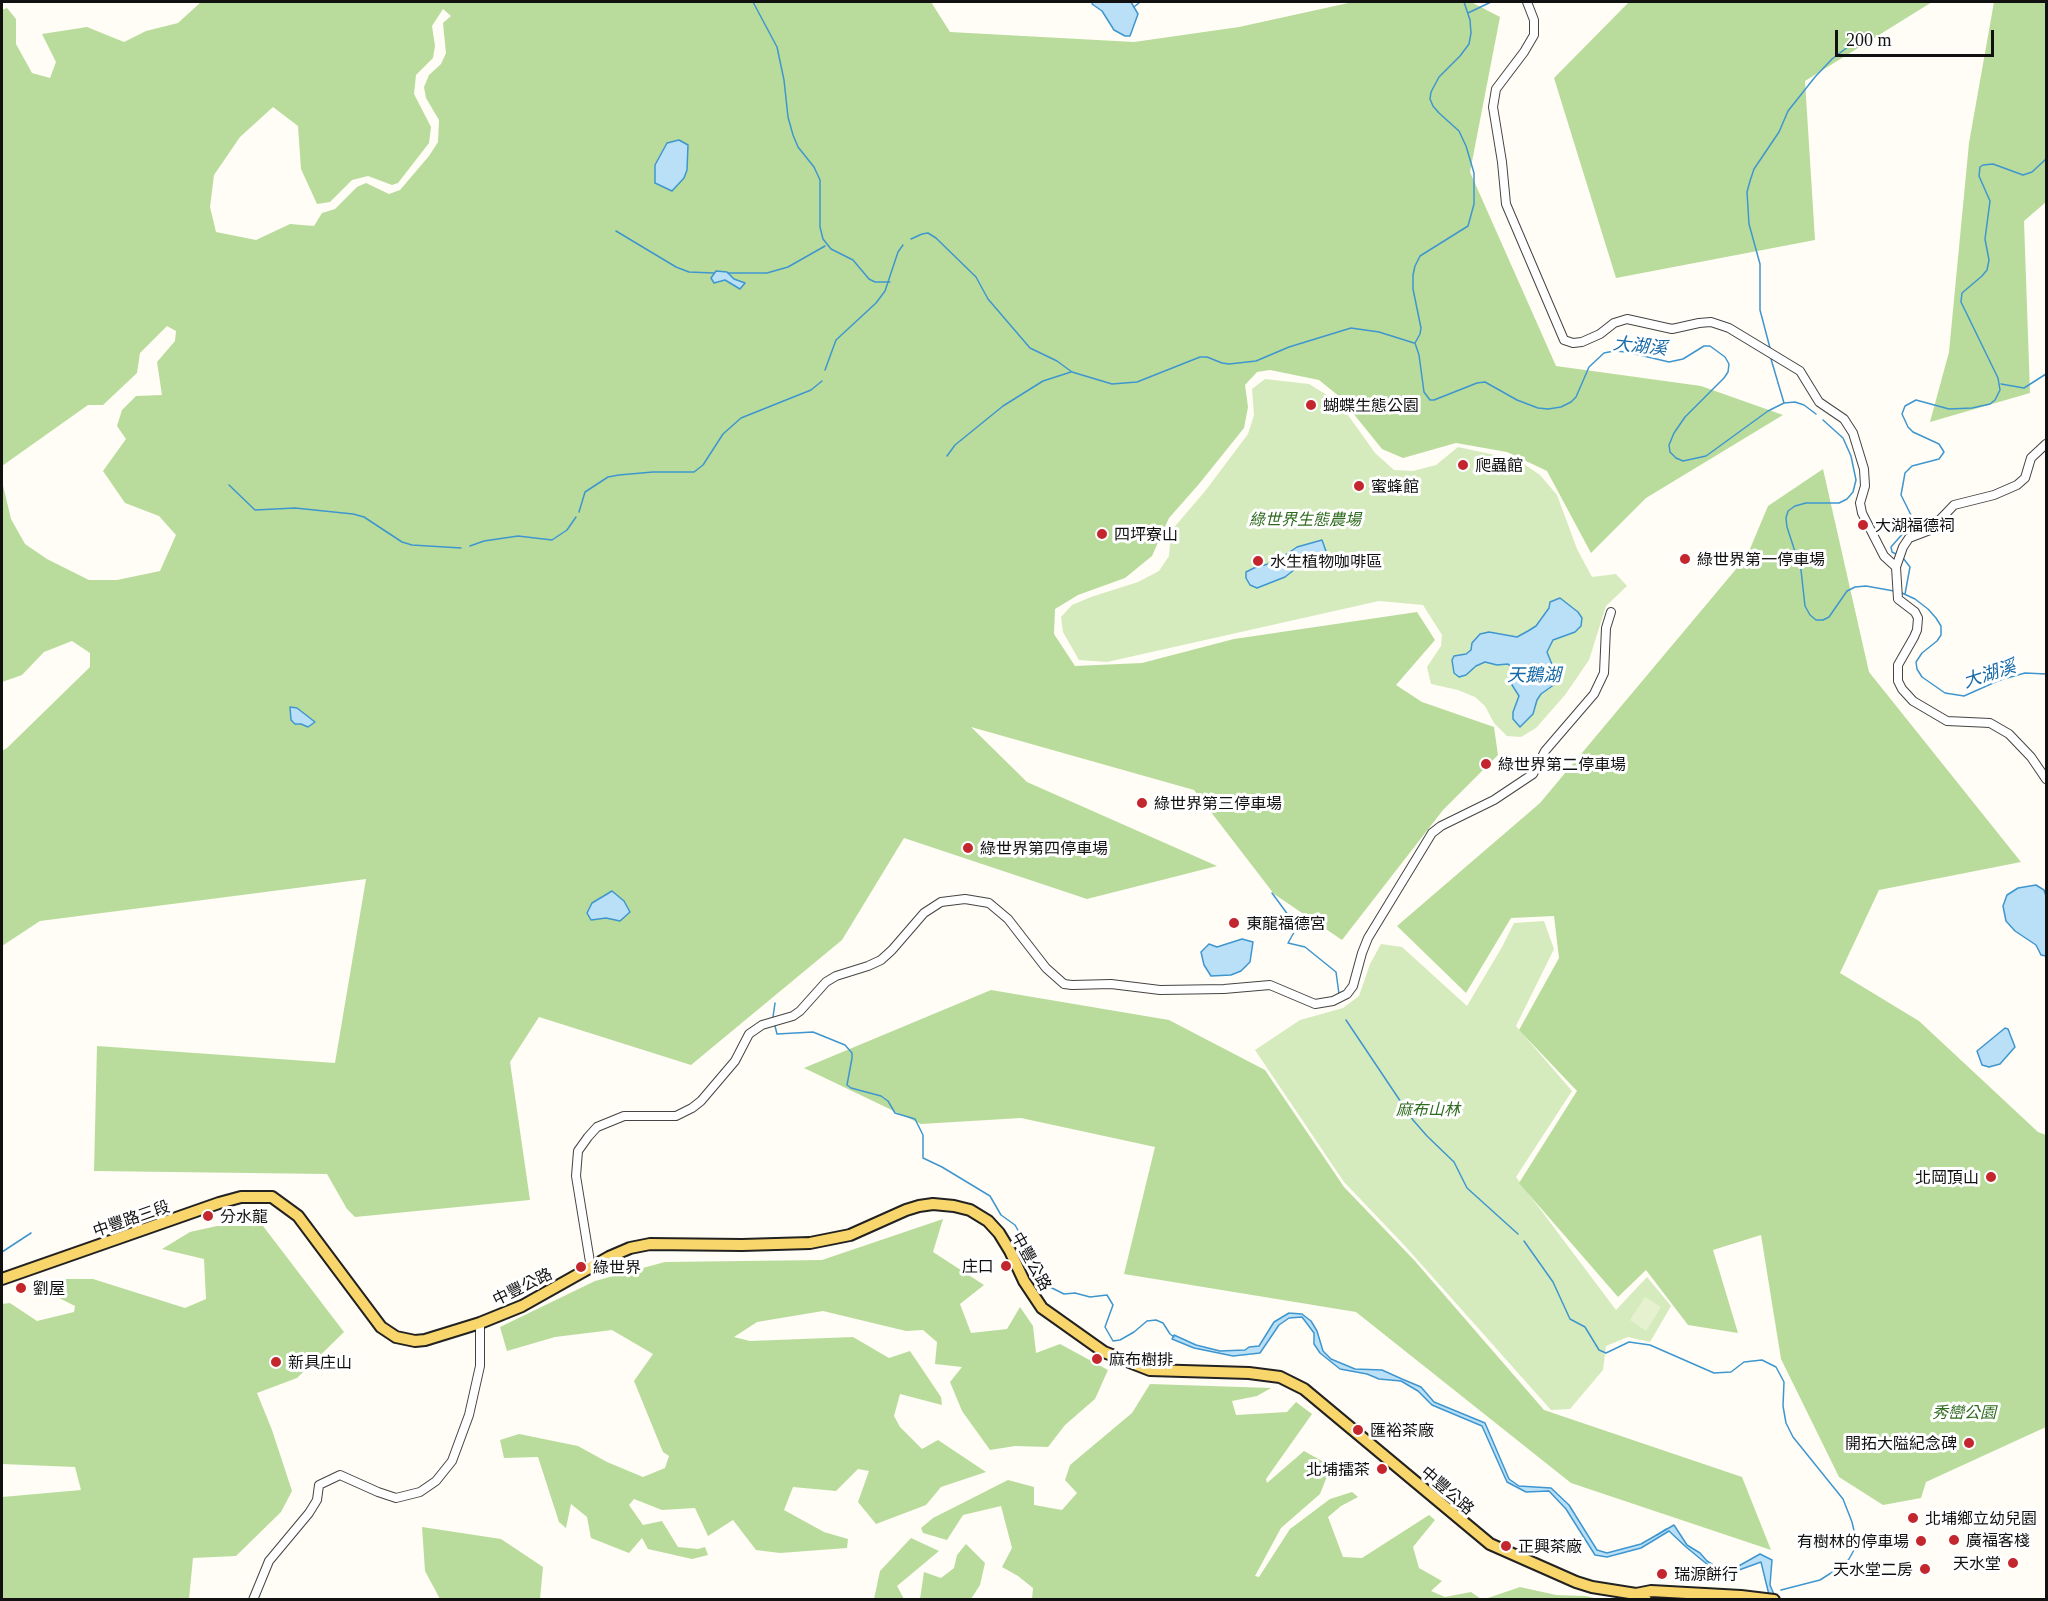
<!DOCTYPE html>
<html>
<head>
<meta charset="utf-8">
<style>
	body { margin:0 }
	#map { position:relative; width:2048px; height:1601px; overflow:hidden; background:#fffdf5; font-family:Georgia,serif }
	canvas { display:block }
	.frame { position:absolute; inset:0; border:3px solid #111; pointer-events:none }
	.scale { position:absolute; left:1835px; top:30px; width:159px; height:27px; box-sizing:border-box; border:3px solid #111; border-top:0; padding-left:8px; font-size:18px; line-height:21px; white-space:nowrap; color:#111; -webkit-text-stroke:4px #fff; paint-order:stroke }
</style>
</head>
<body>
<div id="map">
<canvas width="2048" height="1601"></canvas>
<div class="frame"></div>
<div class="scale">200 m</div>
</div>
<script>
const c = document.querySelector('canvas').getContext('2d');
c.lineJoin = 'round';
function fill(path, color) {
  c.fillStyle = color;
  c.fill(path, 'evenodd');
}
function shape(rows) {
  const path = new Path2D();
  for (const r of rows) {
    path.moveTo(r[0], r[1]);
    for (let i = 2; i < r.length; i += 2) path.lineTo(r[i], r[i + 1]);
  }
  return path;
}
function strokePath(path, color, width, dash) {
  c.strokeStyle = color;
  c.lineWidth = width;
  c.lineCap = dash ? 'butt' : 'round';
  c.setLineDash(dash || []);
  c.stroke(path);
}
function drawText(font, color, halo, rows, align = 'center') {
  c.font = font + ' Georgia,"Noto Sans TC",serif';
  c.lineWidth = 6;
  c.setLineDash([]);
  c.textBaseline = 'middle';
  c.strokeStyle = halo;
  c.fillStyle = color;
  for (const [text, x, y, turn = 0] of rows) {
    c.save();
    c.translate(x, y);
    c.rotate((+turn || 0) * Math.PI / 180);
    c.textAlign = isNaN(turn) ? turn : align;
    if (halo) c.strokeText(text, 0, 0);
    c.fillText(text, 0, 0);
    c.restore();
  }
}
fill(shape([
	[1265,379,1309,384,1330,397,1348,415,1375,453,1394,470,1413,471,1436,465,1458,447,1518,460,1540,475,1557,495,1577,549,1592,577,1616,574,1627,586,1606,606,1589,660,1565,695,1536,728,1521,737,1507,736,1494,723,1485,706,1475,697,1458,690,1431,684,1427,667,1441,646,1442,635,1423,605,1379,601,1107,662,1079,660,1063,632,1061,617,1072,605,1091,597,1138,582,1159,571,1169,556,1171,531,1206,490,1248,434,1254,415,1252,389],
	[1544,921,1554,949,1516,1026,1572,1091,1516,1177,1616,1310,1647,1277,1671,1306,1650,1342,1628,1337,1606,1346,1603,1370,1570,1409,1551,1410,1405,1246,1344,1182,1255,1050,1300,1020,1343,1008,1359,996,1370,964,1381,944,1402,947,1467,1006,1502,947,1514,923]
]), '#d5ebbd');
fill(shape([
	[201,2,931,2,950,32,1134,42,1239,27,1353,2,1471,2,1500,17,1470,172,1556,366,1701,386,1783,415,1646,498,1591,553,1547,471,1507,452,1456,443,1403,458,1382,449,1340,397,1319,380,1270,370,1257,372,1245,385,1248,407,1244,428,1199,484,1169,518,1152,556,1125,578,1078,595,1055,609,1054,634,1075,666,1142,663,1234,639,1417,612,1435,640,1396,685,1422,702,1494,727,1498,755,1443,810,1342,940,1274,894,1194,790,971,727,1027,782,1217,866,1087,899,904,838,842,940,691,1065,539,1017,510,1062,530,1200,355,1217,347,1209,327,1174,94,1171,97,1046,335,1063,366,879,40,921,2,946,2,751,7,748,90,667,90,653,72,641,44,652,22,675,2,682,2,481,11,519,25,544,47,559,89,580,117,580,160,571,176,535,159,516,125,503,103,471,126,439,117,426,122,410,136,396,162,395,157,362,175,341,176,331,167,326,140,353,137,373,103,405,88,405,2,466,2,10,7,8,16,19,16,44,32,73,50,78,56,62,42,34,87,27,124,42,146,31,178,23],
	[443,9,451,16,443,23,446,53,441,64,429,75,424,87,426,98,439,120,438,142,429,156,400,190,389,194,366,183,357,187,335,209,322,213,314,226,290,224,256,240,216,232,210,207,214,175,240,137,273,107,298,126,301,169,317,204,330,202,352,180,368,176,392,185,398,183,429,143,431,127,414,94,416,75,433,58,435,46,432,26],
	[1629,2,1932,2,1805,81,1815,240,1616,278,1554,78],
	[1994,2,2046,2,2046,202,2024,221,2030,393,1930,422,1949,352,1969,143],
	[1823,469,1869,672,2021,862,1879,890,1840,973,1919,1021,2038,1132,2046,1135,2046,1427,1926,1482,1921,1498,1883,1505,1839,1477,1781,1359,1761,1235,1713,1250,1738,1333,1688,1325,1646,1270,1618,1297,1519,1183,1577,1091,1519,1030,1559,958,1554,916,1511,918,1466,993,1397,926,1540,803,1747,556,1768,506],
	[991,990,1169,1020,1265,1070,1344,1187,1414,1260,1544,1410,1742,1477,1771,1550,1571,1483,1356,1312,1124,1274,1155,1147,1021,1118,921,1124,804,1068],
	[943,1219,933,1252,984,1285,960,1304,971,1333,1007,1329,1020,1307,1033,1326,1036,1353,1060,1344,1108,1370,1095,1399,1065,1425,1048,1447,1015,1446,990,1450,962,1411,950,1382,962,1367,935,1364,937,1342,923,1330,906,1331,823,1311,757,1322,734,1337,750,1341,853,1337,889,1358,910,1351,941,1397,942,1405,900,1394,894,1416,900,1427,922,1449,938,1440,986,1472,941,1487,926,1505,876,1524,858,1502,869,1471,858,1469,836,1491,793,1487,784,1510,824,1532,848,1539,847,1548,780,1553,756,1550,733,1520,708,1536,695,1508,662,1510,634,1499,629,1505,643,1525,662,1521,678,1547,698,1549,705,1547,708,1555,692,1559,648,1549,642,1538,629,1553,591,1538,587,1517,571,1504,566,1528,559,1522,538,1457,504,1458,500,1440,519,1434,578,1446,607,1462,643,1477,665,1468,669,1456,663,1452,634,1381,653,1354,612,1330,555,1337,507,1351,500,1327,595,1281,665,1262,822,1260],
	[217,1226,263,1226,344,1332,297,1378,257,1393,272,1430,292,1491,281,1512,236,1556,193,1558,189,1599,2,1599,2,1497,81,1490,75,1467,2,1464,2,1304,10,1303,37,1321,74,1312,75,1306,59,1298,58,1279,93,1279,185,1308,206,1299,204,1259,162,1249,190,1232],
	[1150,1384,1271,1388,1257,1396,1232,1401,1236,1415,1287,1412,1296,1402,1312,1414,1266,1479,1267,1483,1304,1451,1331,1466,1320,1494,1281,1528,1255,1576,1259,1577,1290,1529,1330,1499,1352,1492,1358,1497,1341,1506,1328,1517,1343,1557,1362,1558,1429,1515,1435,1520,1413,1547,1419,1568,1442,1581,1431,1591,1445,1597,1471,1592,1481,1599,1032,1599,1033,1588,1018,1576,1002,1567,1012,1548,1001,1506,963,1515,947,1540,923,1533,921,1528,933,1518,1008,1480,1034,1487,1034,1505,1062,1510,1077,1493,1065,1480,1070,1465,1132,1413],
	[422,1527,501,1539,543,1567,540,1599,440,1599,425,1571],
	[911,1538,939,1551,897,1586,904,1599,874,1599,880,1571],
	[966,1544,985,1563,980,1585,971,1599,920,1599,924,1572,941,1578,954,1568,957,1555],
	[1520,1587,1556,1595,1585,1596,1599,1599,1485,1599]
]), '#b9dc9c');
fill(shape([
	[1645,1297,1661,1307,1646,1331,1630,1320]
]), '#e6f2cf');
const water = shape([
	[1093,2,1131,2,1138,14,1130,36,1125,36,1114,30,1102,11,1092,4,1093,2],
	[679,140,688,145,687,170,684,178,672,191,655,183,655,165,667,143,679,140],
	[716,271,727,272,734,279,745,283,740,289,725,280,714,283,711,278,716,271],
	[1322,540,1327,554,1309,558,1285,577,1257,588,1250,585,1246,578,1246,572,1254,568,1275,562,1297,547,1322,540],
	[1560,598,1578,612,1582,618,1581,626,1575,632,1553,640,1547,652,1557,677,1555,684,1541,694,1537,700,1533,714,1520,727,1513,719,1513,712,1519,696,1512,685,1513,672,1511,667,1508,664,1497,665,1485,662,1476,666,1466,675,1459,677,1454,673,1452,660,1454,656,1466,654,1471,650,1472,643,1480,634,1489,632,1517,637,1528,631,1536,626,1549,608,1550,602,1560,598],
	[290,707,297,708,315,722,308,727,301,724,295,724,291,720,290,707],
	[2036,885,2044,890,2046,896,2046,956,2041,955,2036,945,2015,931,2006,921,2003,906,2007,895,2018,888,2036,885],
	[612,891,624,901,630,912,620,921,606,918,591,920,587,913,592,903,612,891],
	[1242,939,1253,942,1250,962,1241,971,1231,975,1211,976,1204,965,1201,952,1209,944,1217,947,1242,939],
	[2005,1028,2008,1029,2015,1047,2000,1064,1989,1067,1982,1065,1977,1051,2005,1028],
	[1289,1313,1302,1314,1311,1321,1317,1331,1323,1351,1331,1359,1355,1369,1382,1370,1402,1379,1421,1387,1434,1402,1485,1423,1509,1479,1519,1486,1551,1488,1569,1505,1597,1550,1607,1553,1641,1544,1674,1525,1687,1545,1700,1553,1707,1561,1721,1570,1728,1572,1760,1554,1772,1560,1770,1585,1776,1599,1770,1599,1761,1562,1739,1570,1723,1580,1719,1574,1686,1547,1669,1531,1641,1548,1607,1557,1595,1555,1566,1509,1549,1491,1526,1492,1507,1482,1482,1426,1432,1405,1418,1391,1401,1381,1379,1379,1367,1374,1340,1369,1320,1353,1314,1344,1314,1333,1302,1317,1289,1318,1279,1325,1260,1353,1233,1356,1194,1348,1172,1339,1174,1335,1196,1345,1220,1351,1245,1350,1249,1347,1259,1346,1274,1322,1289,1313]
]);
fill(water, '#b9e0f7');
strokePath(water, '#3f96cf', 1.5);
strokePath(shape([
	[753,2,777,47,784,80,788,117,793,135,798,147,814,167,820,180,820,227,823,239,831,249,853,260,869,279,875,282,890,282],
	[1134,7,1140,2],
	[1468,13,1491,2],
	[616,231,676,267,689,272,714,273],
	[911,239,922,234,928,233,936,238,976,277,988,299,1030,348,1057,361,1072,372,1112,384,1137,382,1200,357,1207,357,1222,363,1229,364,1256,361,1289,347,1351,328,1379,332,1414,343],
	[728,273,767,273,788,267,825,246],
	[1415,343,1419,355,1424,392,1430,400,1434,400,1477,383,1485,382,1517,400,1538,408,1548,409,1561,407,1571,402,1576,397,1589,367,1604,353,1614,351,1627,352,1669,362,1683,359,1704,346,1710,346,1725,357,1729,364,1728,372,1724,378,1685,417,1674,433,1669,445,1670,452,1676,458,1683,461,1706,456,1768,411,1784,403,1795,402,1804,405,1816,414],
	[1415,343,1420,334,1421,328,1413,289,1413,275,1415,266,1420,256,1468,226,1474,204,1474,173,1466,146,1459,131,1439,113,1433,106,1430,99,1431,92,1439,77,1460,56,1469,44,1471,33,1470,20,1464,2],
	[1770,348,1760,310,1760,264,1749,224,1747,192,1750,181,1754,169,1779,132,1788,111,1815,77,1832,59,1857,40],
	[1771,359,1784,403],
	[825,370,836,340,876,303,885,291,898,252,903,245],
	[2001,384,2024,388,2046,374],
	[1823,420,1843,438,1851,456,1856,480,1853,492,1847,499,1839,503,1806,503,1795,506,1788,511,1786,518,1787,527,1801,570,1805,606,1810,615,1816,620,1823,620,1829,617,1847,591,1855,587,1866,586,1894,591],
	[947,456,955,445,1003,406,1043,381,1071,372],
	[229,485,255,510,295,508,353,514,364,517,402,542,412,545,461,548],
	[579,512,585,492,608,477,619,475,653,472,694,472,703,465,723,434,741,418,811,390,822,381],
	[470,546,484,541,518,536,552,540,567,530,576,517],
	[1896,554,1892,552,1891,547,1912,523,1911,515,1901,495,1905,473,1912,466,1939,459,1944,452,1939,444,1913,432,1908,427,1902,414,1905,406,1916,400,1949,409,1972,408,1990,404,1995,400,2000,390,1998,378,1961,302,1962,293,1982,276,1987,270,1989,260,1985,239,1990,201,1979,176,1980,167,1983,165,1993,164,2023,175,2032,172,2046,159],
	[1903,558,1910,567,1905,594],
	[1902,593,1915,599,1928,609,1936,618,1941,626,1941,635,1937,641,1922,653,1916,662,1917,669,1922,677,1945,693,1964,696,2000,680,2025,673,2046,674],
	[1272,893,1297,927,1288,943,1305,947,1336,972,1339,994],
	[773,1017,775,1003],
	[1346,1020,1413,1120,1427,1136,1454,1162,1467,1188,1518,1234],
	[775,1026,777,1034,813,1032,845,1045,852,1053,852,1058,847,1085,851,1088,881,1096,888,1101,895,1113,915,1119,923,1135,923,1158,942,1167,990,1196,1001,1215,1015,1225,1023,1239],
	[1524,1241,1553,1282,1570,1319,1585,1327,1599,1350,1606,1353,1629,1342,1650,1345,1714,1373,1731,1372,1744,1362,1762,1360,1776,1367,1784,1382,1783,1406,1786,1423,1793,1437,1843,1499,1852,1522,1855,1535,1854,1550,1849,1559,1842,1566,1820,1580,1781,1590],
	[1025,1248,1025,1261,1027,1263],
	[2,1252,31,1233],
	[1034,1272,1048,1286,1064,1294,1075,1293,1090,1297,1107,1295,1113,1305,1105,1327,1113,1341,1120,1340,1134,1332,1147,1321,1156,1320,1163,1323,1170,1334,1174,1337],
	[1657,1535,1666,1529]
]), '#3f96cf', 1.5);
const tertiary = shape([
	[1527,2,1534,20,1534,35,1524,52,1496,89,1493,107,1502,162,1506,204,1564,340,1573,343,1582,342,1600,334,1614,323,1627,319,1672,329,1699,323,1711,322,1729,328,1800,371,1819,402,1844,419,1853,433,1864,469,1865,486,1860,503,1862,513,1884,556,1896,567,1898,599,1915,612,1918,618,1917,630,1914,637,1898,665,1898,681,1902,689,1913,701,1947,721,1990,723,2009,734,2031,757,2046,779],
	[1896,567,1903,547,1909,538,1930,530,1954,505,1994,495,2017,485,2025,478,2031,458,2046,444],
	[591,1268,576,1176,578,1151,588,1137,597,1127,624,1116,676,1116,692,1108,701,1101,735,1061,749,1034,762,1025,793,1016,800,1011,826,982,836,976,868,966,881,960,892,950,924,913,941,902,965,899,989,903,1008,919,1046,968,1064,984,1072,985,1111,984,1160,990,1224,989,1270,985,1315,1004,1333,1001,1347,994,1353,986,1362,953,1368,938,1432,833,1441,826,1494,800,1533,774,1545,751,1594,694,1604,673,1606,628,1611,612],
	[253,1600,269,1561,309,1513,317,1500,319,1485,340,1475,378,1492,396,1498,420,1492,436,1481,452,1461,469,1415,480,1366,480,1323]
]);
const primary = shape([
	[2,1279,219,1203,241,1197,272,1197,298,1216,381,1327,396,1337,415,1341,425,1340,480,1323,522,1306,609,1257,630,1248,650,1244,742,1245,810,1243,850,1235,906,1210,919,1206,933,1204,954,1206,970,1210,988,1221,999,1233,1010,1251,1024,1281,1042,1308,1104,1352,1150,1370,1249,1373,1280,1377,1304,1389,1490,1544,1576,1582,1592,1587,1636,1594,1646,1600],
	[1636,1594,1651,1591,1741,1596,1774,1600]
]);
strokePath(tertiary, '#444', 10);
strokePath(primary, '#222', 14);
strokePath(tertiary, '#fff', 8);
strokePath(primary, '#f9d66b', 10);
for (const [x, y, r, color] of [
	[1311,405,6,"#c4262e"],
	[1463,465,6,"#c4262e"],
	[1359,486,6,"#c4262e"],
	[1863,525,6,"#c4262e"],
	[1102,534,6,"#c4262e"],
	[1685,559,6,"#c4262e"],
	[1258,561,6,"#c4262e"],
	[1486,764,6,"#c4262e"],
	[1142,803,6,"#c4262e"],
	[968,848,6,"#c4262e"],
	[1234,923,6,"#c4262e"],
	[1991,1177,6,"#c4262e"],
	[208,1216,6,"#c4262e"],
	[1006,1266,6,"#c4262e"],
	[581,1267,6,"#c4262e"],
	[21,1288,6,"#c4262e"],
	[1097,1359,6,"#c4262e"],
	[276,1362,6,"#c4262e"],
	[1358,1430,6,"#c4262e"],
	[1969,1443,6,"#c4262e"],
	[1382,1469,6,"#c4262e"],
	[1913,1518,6,"#c4262e"],
	[1954,1540,6,"#c4262e"],
	[1921,1541,6,"#c4262e"],
	[1506,1546,6,"#c4262e"],
	[2013,1563,6,"#c4262e"],
	[1925,1569,6,"#c4262e"],
	[1662,1574,6,"#c4262e"]
]) {
  const dot = new Path2D();
  dot.arc(x, y, r, 0, 2 * Math.PI);
  c.fillStyle = color;
  c.fill(dot);
  strokePath(dot, '#fff', 2);
}
drawText('16px', '#111', '#fff', [
	["蝴蝶生態公園",1323,405],
	["爬蟲館",1475,465],
	["蜜蜂館",1371,486],
	["大湖福德祠",1875,525],
	["四坪寮山",1114,534],
	["綠世界第一停車場",1697,559],
	["水生植物咖啡區",1270,561],
	["綠世界第二停車場",1498,764],
	["綠世界第三停車場",1154,803],
	["綠世界第四停車場",980,848],
	["東龍福德宮",1246,923],
	["北岡頂山",1979,1177,"right"],
	["分水龍",220,1216],
	["庄口",994,1266,"right"],
	["綠世界",593,1267],
	["劉屋",33,1288],
	["麻布樹排",1109,1359],
	["新具庄山",288,1362],
	["匯裕茶廠",1370,1430],
	["開拓大隘紀念碑",1957,1443,"right"],
	["北埔擂茶",1370,1469,"right"],
	["北埔鄉立幼兒園",1925,1518],
	["廣福客棧",1966,1540],
	["有樹林的停車場",1909,1541,"right"],
	["正興茶廠",1518,1546],
	["天水堂",2001,1563,"right"],
	["天水堂二房",1913,1569,"right"],
	["瑞源餅行",1674,1574]
], 'left');
drawText('italic 16px', '#2f6b1f', '#fff', [
	["綠世界生態農場",1305,519],
	["麻布山林",1428,1109],
	["秀巒公園",1964,1412]
]);
drawText('16px', '#111', '#fff', [
	["中豐路三段",131,1218,-19],
	["中豐公路",1032,1261,61],
	["中豐公路",522,1286,-26],
	["中豐公路",1448,1490,41]
]);
drawText('italic 18px', '#1768a6', '#fff', [
	["大湖溪",1640,345,6],
	["大湖溪",1989,673,-18],
	["天鵝湖",1534,674]
]);
</script>
</body>
</html>
